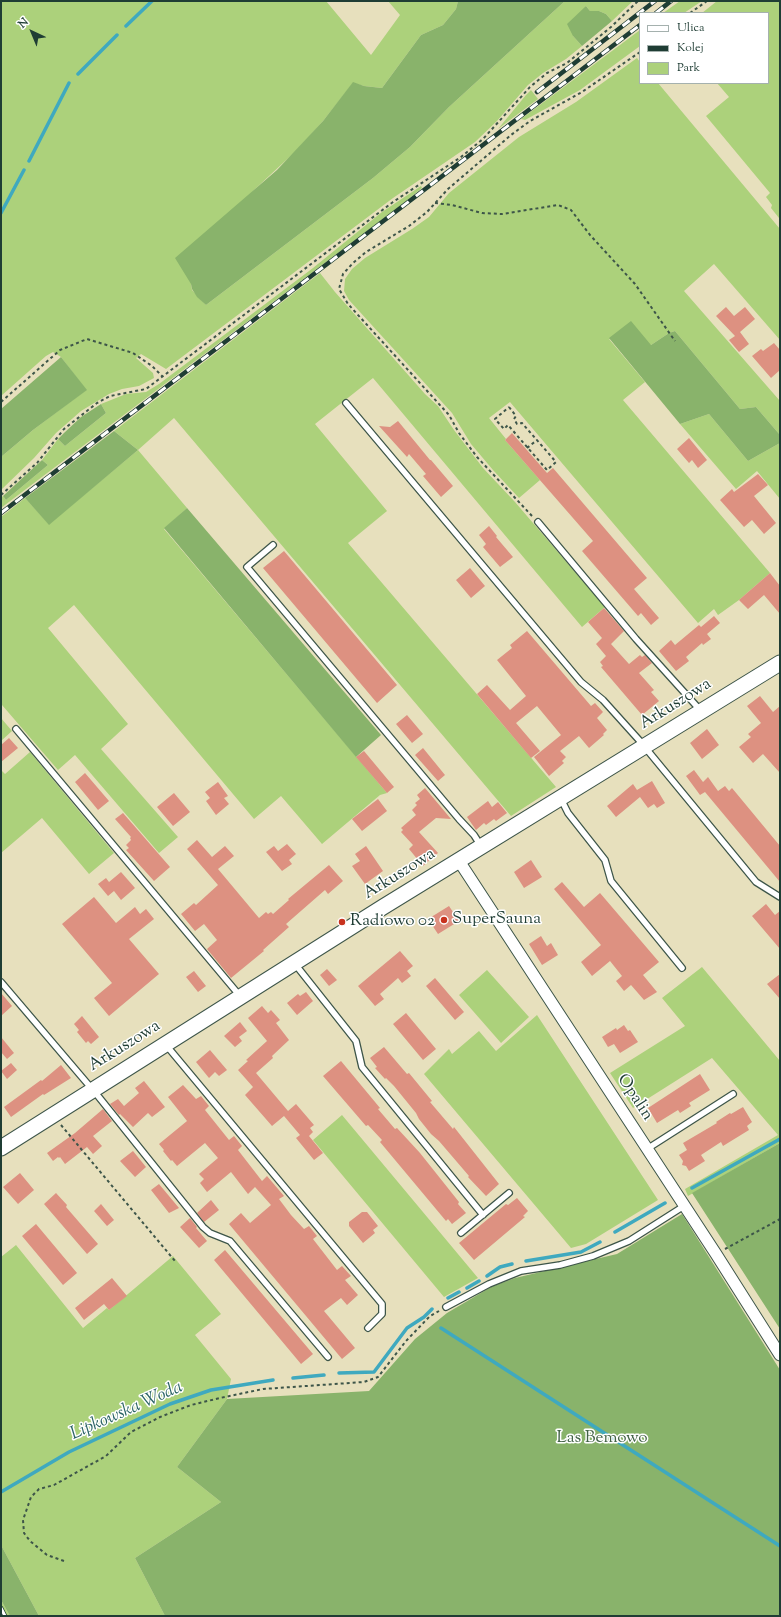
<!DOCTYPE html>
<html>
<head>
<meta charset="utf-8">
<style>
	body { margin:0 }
	#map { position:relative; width:781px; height:1617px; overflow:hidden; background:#e7e0bd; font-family:"Sorts Mill Goudy",serif }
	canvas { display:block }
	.frame { position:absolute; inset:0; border:2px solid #1f3d34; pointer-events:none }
	.legend { position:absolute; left:639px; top:12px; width:130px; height:72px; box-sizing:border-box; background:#fff; border:1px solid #a5b1ae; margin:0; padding:5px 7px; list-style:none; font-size:12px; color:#1f3d34 }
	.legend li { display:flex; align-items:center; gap:8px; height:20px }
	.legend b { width:20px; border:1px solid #a5b1ae }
	.north { position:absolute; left:12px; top:12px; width:40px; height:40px; -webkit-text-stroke:3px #fff; paint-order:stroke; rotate:316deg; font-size:11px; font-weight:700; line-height:16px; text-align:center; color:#1f3d34 }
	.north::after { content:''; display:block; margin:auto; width:14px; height:18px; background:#1f3d34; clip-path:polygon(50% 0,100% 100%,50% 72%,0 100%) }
</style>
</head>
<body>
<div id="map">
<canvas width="781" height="1617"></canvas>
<div class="frame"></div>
<ul class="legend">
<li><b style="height:5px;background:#fff"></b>Ulica</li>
<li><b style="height:5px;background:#1f3d34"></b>Kolej</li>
<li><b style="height:11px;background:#acd17b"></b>Park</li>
</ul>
<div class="north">N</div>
</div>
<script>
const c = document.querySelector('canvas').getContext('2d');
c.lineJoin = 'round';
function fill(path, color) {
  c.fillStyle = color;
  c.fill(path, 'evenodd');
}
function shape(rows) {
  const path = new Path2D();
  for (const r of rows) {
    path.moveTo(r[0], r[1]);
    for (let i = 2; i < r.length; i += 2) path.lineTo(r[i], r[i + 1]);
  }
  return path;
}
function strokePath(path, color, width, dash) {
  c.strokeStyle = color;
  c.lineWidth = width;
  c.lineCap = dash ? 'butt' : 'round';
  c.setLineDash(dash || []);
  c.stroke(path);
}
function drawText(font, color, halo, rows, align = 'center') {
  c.font = font + ' "Sorts Mill Goudy",serif';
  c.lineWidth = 3;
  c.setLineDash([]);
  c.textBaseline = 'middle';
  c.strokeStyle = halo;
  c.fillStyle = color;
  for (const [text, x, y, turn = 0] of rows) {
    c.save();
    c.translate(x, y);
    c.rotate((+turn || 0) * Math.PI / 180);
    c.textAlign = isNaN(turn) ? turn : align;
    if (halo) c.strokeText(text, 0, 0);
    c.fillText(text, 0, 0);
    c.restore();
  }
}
fill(shape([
	[1,1,326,1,371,55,400,15,388,1,458,1,456,9,443,25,421,35,382,88,364,86,353,83,323,121,297,150,254,190,191,284,192,290,206,305,373,178,410,147,449,107,565,1,633,1,612,21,606,14,599,11,590,11,586,6,573,36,582,46,566,59,543,73,528,85,497,121,475,142,393,198,166,369,141,354,136,358,153,373,154,378,139,386,122,389,109,394,81,411,56,433,34,458,1,490,1,457,33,430,86,390,61,357,53,352,46,356,1,396],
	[680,1,702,1,684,13,663,13],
	[717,1,780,1,779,218,771,208,772,205,766,197,770,193,706,116,729,97,717,83,768,83,768,13,702,13],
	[640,30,640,46,580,90,525,120,521,119],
	[637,58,640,62,640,83,658,83,780,229,780,340,714,264,684,291,780,401,780,435,756,407,740,409,675,331,669,333,651,345,609,339,645,382,623,400,770,573,739,600,718,615,714,609,698,623,510,402,489,418,506,439,505,440,540,480,519,498,493,470,471,444,452,413,349,300,344,291,345,279,352,269,365,258,412,229,429,217,449,193,519,137,576,102],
	[531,90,538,99,498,129,526,95],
	[421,186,422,188,400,206,1,508,1,498,3,496,6,500,48,465,42,460,58,439,65,446,106,413,101,404,126,394,146,392,159,384,313,268,382,212],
	[320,273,335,292,425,394,438,406,454,430,483,468,515,502,605,607,582,627,373,378,315,424,387,511,348,543,556,787,511,816,174,418,138,450,187,508,164,529,387,793,380,795,322,844,281,796,254,819,74,605,48,628,128,724,101,749,178,837,159,853,75,755,58,770,2,705,1,706,1,517,25,498,49,524,138,450,114,431],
	[709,414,748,461,780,443,780,499,757,471,736,489,680,424],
	[1,718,12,731,1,741],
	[30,752,114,853,89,874,42,818,1,853,1,770,5,774],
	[702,967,780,1061,780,1143,688,1196,685,1189,778,1135,712,1058,633,1108,610,1073,685,1026,662,998],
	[487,970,529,1017,501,1043,459,995],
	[537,1015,658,1200,586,1244,571,1248,424,1074,449,1049,452,1054,479,1031,496,1051],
	[342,1115,478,1278,444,1297,313,1140],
	[16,1245,83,1328,107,1308,109,1310,173,1256,221,1314,195,1335,231,1379,227,1399,177,1467,221,1502,135,1558,165,1616,39,1616,1,1545,1,1257],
	[1,1600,10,1616,1,1616]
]), '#acd17b');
fill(shape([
	[458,1,565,1,449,107,410,147,373,178,206,305,197,297,192,289,191,284,175,258,277,170,323,121,353,82,364,86,382,88,421,35,443,25,456,9],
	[586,6,590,11,599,11,606,14,612,21,582,46,573,36,567,24],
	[631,321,651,345,669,333,675,331,740,409,756,407,780,435,780,443,748,461,709,414,680,424,609,338],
	[61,357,87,390,33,430,1,457,1,409],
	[101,404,106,413,65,446,58,439,64,433,81,417],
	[114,431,138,450,49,525,25,498],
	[42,460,48,465,6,500,3,496],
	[187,508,381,735,356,757,164,528],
	[780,1143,780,1329,692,1193],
	[682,1214,780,1370,780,1616,165,1616,135,1558,221,1502,177,1467,227,1399,369,1391,415,1339,447,1313,491,1287,515,1278,617,1254],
	[1,1545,39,1616,10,1616,1,1600]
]), '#89b36b');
strokePath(shape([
	[126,26,152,1],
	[78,74,117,35],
	[29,161,69,83],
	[1,213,24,170],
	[692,1188,780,1139],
	[615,1232,665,1203],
	[526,1261,581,1252,600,1242],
	[487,1276,500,1267,512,1264],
	[467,1288,479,1281],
	[448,1298,459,1292],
	[441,1328,780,1546],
	[339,1373,374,1372,407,1328,424,1317,432,1309],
	[293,1378,324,1375],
	[1,1492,69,1452,170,1404,211,1390,273,1380]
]), '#3fa9bf', 3.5);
fill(shape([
	[726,307,734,316,745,307,755,319,740,332,749,344,739,352,729,340,735,336,716,316],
	[774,343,780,350,780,370,771,378,752,356,761,349,763,351],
	[398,421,430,460,431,460,453,486,441,497,423,476,426,474,409,454,407,457,379,426,390,427],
	[512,433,547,473,553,468,647,578,634,589,659,618,651,625,641,613,638,616,582,551,593,541,505,440],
	[689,438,707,460,698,468,692,460,689,463,677,449],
	[758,474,768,485,754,496,776,523,764,534,752,520,744,527,720,500,732,489,734,492],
	[489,526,497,536,496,537,513,557,500,567,483,547,486,544,479,535],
	[284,551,397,685,377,703,263,568],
	[470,568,485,586,471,598,456,580],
	[770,573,780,586,780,614,764,595,748,609,739,600],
	[604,608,624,631,611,644,629,664,640,655,642,657,645,655,652,663,639,673,654,690,651,692,659,701,642,715,601,667,603,666,600,662,606,656,596,644,602,638,588,622],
	[714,616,720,623,707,634,711,639,703,645,702,643,686,657,689,661,676,671,659,651,671,640,675,645,699,625,701,627],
	[527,631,591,706,595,703,603,712,597,718,607,730,603,734,604,735,589,748,579,736,560,751,566,757,562,761,564,763,549,776,534,757,561,735,537,706,516,723,540,751,531,758,477,694,487,685,510,710,526,696,497,660,512,648,510,645],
	[760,696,773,712,780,706,780,773,763,754,753,763,739,747,751,737,748,734,761,723,747,706],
	[407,715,423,734,412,743,396,724],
	[707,729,719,745,702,759,690,743],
	[9,738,18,748,1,762,1,745],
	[423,748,445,775,438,781,415,755],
	[364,751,394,787,387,793,356,757],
	[694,770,703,782,708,777,718,791,725,786,729,791,732,788,780,846,780,882,705,792,700,795,686,776],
	[85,773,109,801,98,810,75,782],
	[652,781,665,803,657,808,654,804,648,808,640,797,616,817,607,806,633,784,637,790],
	[218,782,228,796,224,798,229,804,216,815,206,801,210,798,205,792],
	[425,788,451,819,436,818,419,832,438,853,423,866,409,849,413,845,401,832,403,830,401,828,416,815,412,810,417,805,415,803,420,799,417,795],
	[174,793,190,812,173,826,157,807],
	[378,799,387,811,362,831,352,819],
	[488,801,492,807,498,802,507,813,496,821,494,819,486,825,484,823,476,830,467,817],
	[123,813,170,867,154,881,126,850,129,848,126,845,131,840,130,838,131,837,115,819],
	[197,840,212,857,225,846,234,856,218,869,259,918,266,912,268,914,271,912,273,914,289,900,288,899,329,865,343,881,328,894,325,890,286,924,289,927,263,950,264,951,231,978,207,949,217,940,204,924,195,931,181,914,194,903,196,905,218,885,187,849],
	[287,844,296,854,289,860,292,864,282,871,266,852,274,846,278,851],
	[366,846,383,871,365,884,352,866,360,861,355,854],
	[531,860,542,877,524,888,514,872],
	[121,872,135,888,121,900,114,891,108,896,98,884,106,878,109,882],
	[562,882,584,907,600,893,659,962,643,975,657,992,644,1000,631,985,624,991,616,981,622,976,610,961,592,976,581,962,601,945,554,889],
	[94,897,116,923,135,907,140,914,146,909,154,919,129,939,159,974,109,1016,94,998,112,983,62,924],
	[766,904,775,915,780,911,780,949,752,916],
	[449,906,459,921,438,934,428,919],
	[541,936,547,946,551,943,558,955,542,965,529,944],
	[400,951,413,966,407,971,411,976,402,983,398,978,380,994,384,999,375,1006,358,986],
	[327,969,337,980,329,986,320,975],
	[194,971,206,986,198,992,186,977],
	[780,974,780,999,767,984],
	[435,978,464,1012,455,1020,426,986],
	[306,992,313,1001,297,1015,287,1003,298,994,300,996],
	[1,993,12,1006,1,1016],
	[262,1006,268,1013,271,1010,280,1020,276,1023,289,1040,272,1056,273,1058,256,1073,288,1111,296,1104,314,1125,310,1128,313,1132,309,1136,323,1153,314,1160,296,1138,300,1135,284,1116,272,1126,245,1095,253,1087,238,1070,248,1061,246,1060,267,1041,248,1018],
	[406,1013,436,1049,423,1060,393,1024],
	[82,1016,99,1037,91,1044,88,1041,86,1043,77,1032,79,1030,74,1024],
	[240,1022,247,1031,239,1037,242,1041,235,1047,224,1036],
	[624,1025,628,1031,630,1030,638,1042,620,1053,614,1044,608,1047,602,1037,616,1028,617,1030],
	[1,1037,14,1053,7,1059,1,1052],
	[384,1047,407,1074,409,1073,432,1101,430,1102,453,1129,454,1127,499,1184,486,1196,468,1177,469,1176,439,1141,431,1134,419,1119,416,1113,394,1086,386,1078,385,1079,375,1068,377,1067,370,1058],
	[210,1050,227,1070,219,1076,215,1072,209,1078,196,1062],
	[341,1061,380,1108,378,1109,395,1129,397,1128,420,1153,459,1202,458,1204,466,1213,452,1224,448,1219,446,1221,380,1142,382,1140,368,1125,366,1126,323,1076],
	[11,1063,17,1070,7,1079,1,1071],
	[61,1065,71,1078,44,1095,43,1094,11,1117,4,1107,41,1080,42,1081],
	[700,1074,710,1090,689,1103,691,1106,680,1113,678,1110,657,1123,648,1108],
	[144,1081,165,1107,152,1117,148,1113,133,1127,120,1114,119,1115,110,1104,118,1099,124,1106,139,1093,135,1088],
	[183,1085,196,1099,201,1096,209,1106,205,1110,229,1140,234,1136,242,1146,238,1150,262,1181,267,1176,284,1196,279,1199,291,1215,304,1229,309,1226,317,1236,313,1239,337,1270,342,1266,351,1276,345,1280,358,1295,347,1305,341,1298,324,1311,355,1348,342,1359,229,1224,241,1213,250,1223,271,1205,255,1187,248,1194,231,1172,207,1192,200,1183,204,1179,199,1174,218,1158,205,1143,177,1166,172,1160,171,1161,163,1151,164,1150,159,1144,187,1121,168,1097],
	[743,1107,752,1122,747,1126,749,1130,723,1146,721,1142,701,1155,705,1161,689,1171,686,1166,682,1165,683,1161,679,1155,687,1150,683,1143,717,1123,716,1122,730,1113,731,1114],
	[103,1109,112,1121,93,1136,102,1146,93,1154,87,1147,65,1164,60,1157,59,1158,58,1157,53,1161,47,1153,75,1133],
	[133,1151,146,1167,135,1177,120,1161],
	[20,1173,34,1190,18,1204,3,1187],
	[159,1184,179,1208,169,1213,151,1190],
	[56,1193,67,1205,66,1207,98,1244,87,1254,44,1204],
	[517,1198,528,1211,523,1216,525,1217,474,1260,459,1243,506,1204,508,1205],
	[211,1200,219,1210,204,1222,197,1213],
	[101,1204,114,1220,107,1226,94,1211],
	[362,1212,367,1212,378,1226,373,1230,375,1233,363,1243,349,1226,349,1222],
	[190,1218,197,1227,196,1228,207,1241,199,1248,180,1227],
	[36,1224,77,1273,63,1285,22,1236],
	[225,1250,313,1354,301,1364,214,1260],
	[112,1278,127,1296,109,1310,104,1304,84,1320,75,1308]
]), '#dd9181');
const service = shape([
	[346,403,581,682,603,700,639,740,756,882,780,897],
	[538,522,636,639,701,711],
	[273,545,247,567,459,819,474,835,481,846],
	[16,729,240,996],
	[561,799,568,813,605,860,611,881,682,968],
	[295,964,356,1041,362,1067,483,1215],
	[1,982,98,1096,203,1227,210,1233,230,1241,328,1357],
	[166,1045,382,1304,382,1314,368,1328],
	[647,1149,733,1094],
	[461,1233,509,1193],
	[446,1307,489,1284,521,1271,560,1265,593,1256,629,1241,684,1206]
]);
const minor = shape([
	[459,861,716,1254,780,1355]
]);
const secondary = shape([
	[1,1148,383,907,780,663]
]);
strokePath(service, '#3d5549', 8);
strokePath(minor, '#3d5549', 13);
strokePath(secondary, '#3d5549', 17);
strokePath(shape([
	[690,13,707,1],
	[435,203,452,205,482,213,502,214,558,205,571,210,590,235,635,284,675,341],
	[1,402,60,350,87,339,133,353,152,366,163,377],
	[509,407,516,416,514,419,517,424,522,423,556,462,547,470,508,425,504,429,495,419,509,407],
	[527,448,537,440],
	[1,495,37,463,64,429,97,403,110,396,146,389,393,202,461,157,483,139,530,87,547,73,567,63,611,27,638,1],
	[532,516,477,457,459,433,449,415,348,304,339,289,343,274,353,263,366,252,409,226,427,212,448,189,511,135,530,121,582,92,640,52],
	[61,1125,175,1261],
	[725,1249,780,1219],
	[64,1561,47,1555,30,1541,24,1533,23,1520,31,1497,39,1489,54,1485,106,1456,131,1432,160,1417,191,1405,220,1398,263,1389,364,1382,378,1377,406,1341,430,1316,439,1311]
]), '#3d5549', 2, [3, 3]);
strokePath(service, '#fff', 5.5);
strokePath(minor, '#fff', 11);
strokePath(secondary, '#fff', 15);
const rail = shape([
	[656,13,671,1],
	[537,92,655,1],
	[1,513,640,25],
	[1,1608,5,1616]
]);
strokePath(rail, '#1f3d34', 4.5);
strokePath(rail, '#fff', 3, [9]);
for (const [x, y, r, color] of [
	[444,920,4,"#c8321e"],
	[342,922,4,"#c8321e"]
]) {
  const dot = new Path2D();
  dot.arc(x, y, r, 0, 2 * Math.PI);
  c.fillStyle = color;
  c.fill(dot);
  strokePath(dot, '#fff', 1.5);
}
drawText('17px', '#1f3d34', '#fff', [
	["Arkuszowa",676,705,-32],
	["Arkuszowa",400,875,-32],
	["Arkuszowa",125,1047,-32],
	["Opalin",634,1098,57]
]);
drawText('17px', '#1f3d34', '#fff', [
	["SuperSauna",452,920],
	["Radiowo 02",350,922]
], 'left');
drawText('17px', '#426246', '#fff', [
	["Las Bemowo",602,1439]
]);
drawText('italic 18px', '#2a6365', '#fff', [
	["Lipkowska Woda",127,1412,-24]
]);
</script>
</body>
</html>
